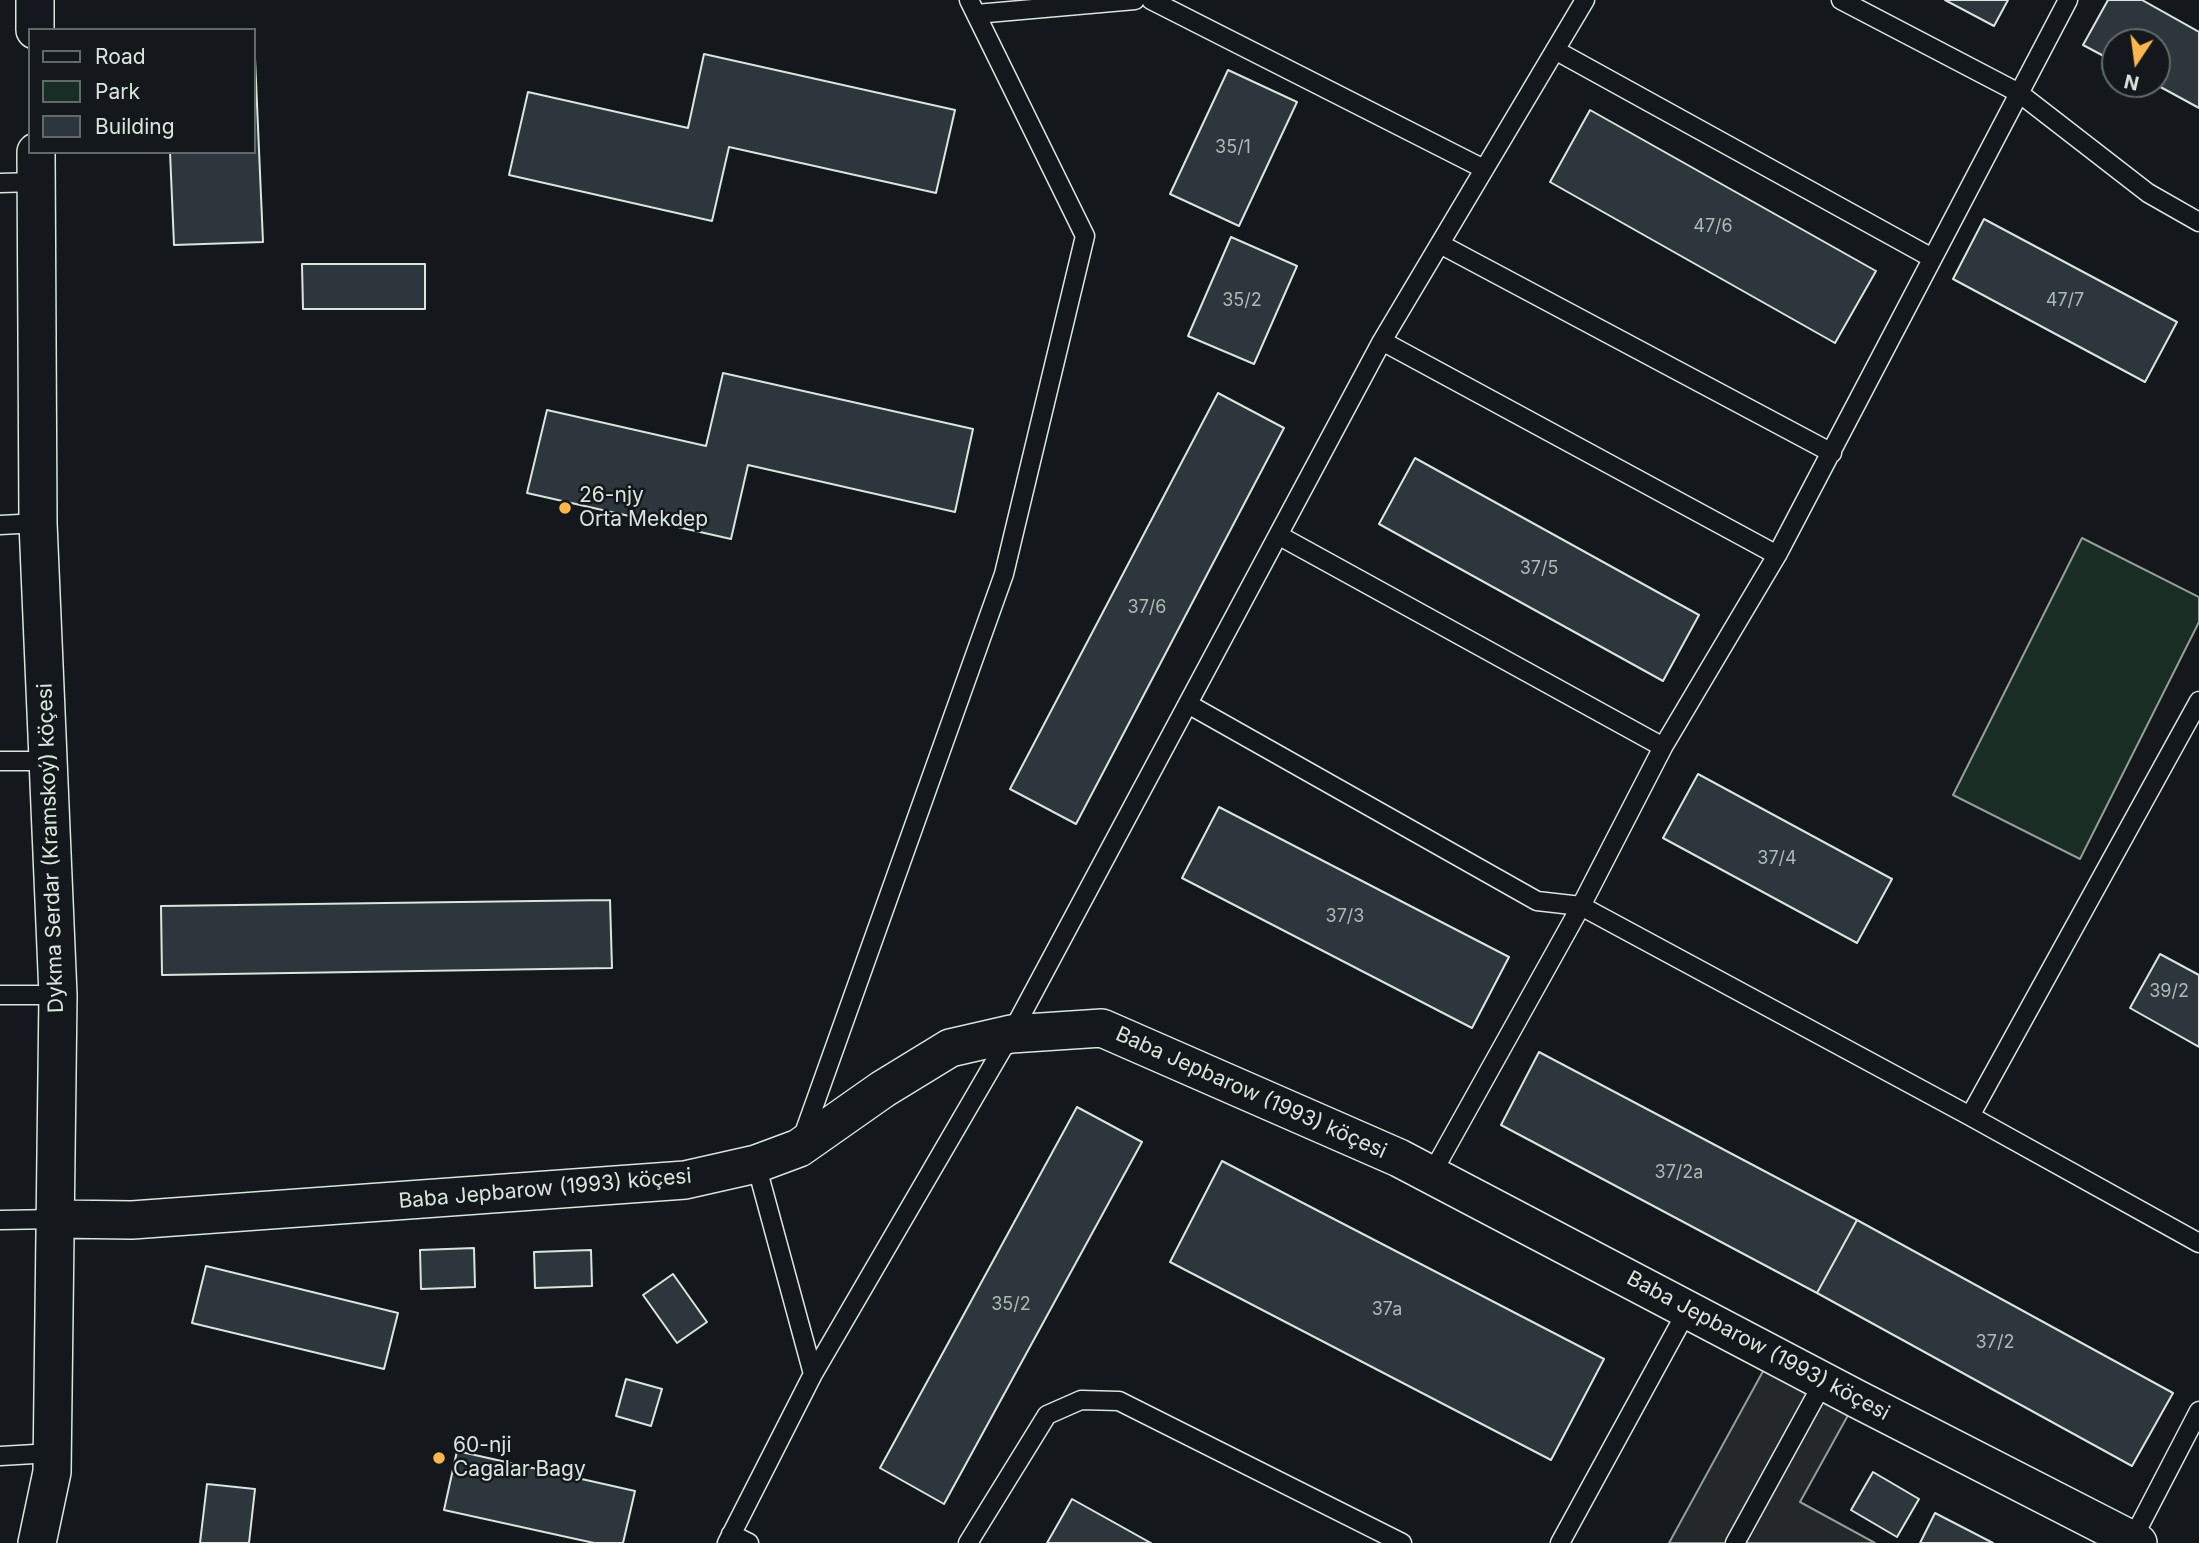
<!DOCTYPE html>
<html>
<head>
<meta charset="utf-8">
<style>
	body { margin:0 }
	#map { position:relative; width:2199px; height:1543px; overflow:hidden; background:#14181c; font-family:Inter,sans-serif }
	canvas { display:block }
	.legend { position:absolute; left:28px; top:28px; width:228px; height:126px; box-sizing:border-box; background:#14181c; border:2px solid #626a69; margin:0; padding:9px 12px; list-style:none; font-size:21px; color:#d8e6dc }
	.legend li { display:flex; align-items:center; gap:14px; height:35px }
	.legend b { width:35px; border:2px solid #626a69 }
	.north { position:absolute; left:2101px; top:28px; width:70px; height:70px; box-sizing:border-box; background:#14181c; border:2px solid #626a69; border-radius:50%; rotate:193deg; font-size:19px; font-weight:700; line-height:28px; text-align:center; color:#d8e6dc }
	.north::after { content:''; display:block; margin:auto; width:24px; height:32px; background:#ffb74d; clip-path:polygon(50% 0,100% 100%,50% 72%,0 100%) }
</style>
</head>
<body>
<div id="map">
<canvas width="2199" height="1543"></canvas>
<ul class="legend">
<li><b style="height:9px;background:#14181c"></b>Road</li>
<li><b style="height:19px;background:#1a2d24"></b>Park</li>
<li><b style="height:19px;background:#2c363c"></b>Building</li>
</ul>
<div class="north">N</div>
</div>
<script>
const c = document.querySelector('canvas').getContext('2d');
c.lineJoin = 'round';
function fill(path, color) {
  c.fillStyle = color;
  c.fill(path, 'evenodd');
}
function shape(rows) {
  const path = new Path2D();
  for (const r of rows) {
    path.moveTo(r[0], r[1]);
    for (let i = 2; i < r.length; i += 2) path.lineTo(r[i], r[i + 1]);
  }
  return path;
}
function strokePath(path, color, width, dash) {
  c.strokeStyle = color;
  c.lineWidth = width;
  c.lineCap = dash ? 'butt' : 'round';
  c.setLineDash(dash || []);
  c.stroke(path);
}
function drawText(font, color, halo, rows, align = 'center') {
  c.font = font + ' Inter,sans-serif';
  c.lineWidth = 5;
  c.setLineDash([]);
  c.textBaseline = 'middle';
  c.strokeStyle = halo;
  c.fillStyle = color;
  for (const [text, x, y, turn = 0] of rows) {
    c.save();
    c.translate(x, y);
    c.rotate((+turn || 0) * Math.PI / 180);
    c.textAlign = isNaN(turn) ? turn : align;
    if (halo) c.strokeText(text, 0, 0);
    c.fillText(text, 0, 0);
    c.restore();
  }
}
const green = shape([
	[2082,538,2199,597,2199,622,2080,859,1953,795,2082,538]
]);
fill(green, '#1a2d24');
strokePath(green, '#939e99', 2);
const parking = shape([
	[1773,1353,1857,1399,1800,1502,1875,1543,1669,1543,1773,1353]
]);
fill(parking, '#24282b');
strokePath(parking, '#939e99', 2);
const building = shape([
	[1945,0,2008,0,1994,26,1945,0],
	[2108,0,2142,0,2199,32,2199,108,2155,84,2157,84,2157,42,2115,42,2115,62,2083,45,2108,0],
	[254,35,263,242,174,245,170,152,254,152,254,35],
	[704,54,955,110,936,193,729,147,712,221,509,175,528,92,688,128,704,54],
	[1228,70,1297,102,1239,226,1170,194,1228,70],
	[1590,110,1876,271,1835,343,1550,182,1590,110],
	[1984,219,2177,322,2145,382,1953,279,1984,219],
	[1231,237,1297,266,1254,364,1188,336,1231,237],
	[302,264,425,264,425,309,303,309,302,264],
	[723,373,973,429,955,512,748,465,731,539,527,493,547,410,706,446,723,373],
	[1218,393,1284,428,1076,824,1010,789,1218,393],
	[1415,458,1699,615,1663,681,1379,524,1415,458],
	[1698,774,1892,879,1857,943,1663,838,1698,774],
	[1219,807,1509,957,1472,1028,1182,878,1219,807],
	[610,900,612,968,162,975,161,906,610,900],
	[2160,954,2199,975,2199,1047,2130,1008,2160,954],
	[1539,1052,1857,1220,1817,1293,1501,1125,1539,1052],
	[1077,1107,1142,1142,944,1504,880,1468,1077,1107],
	[1222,1161,1604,1359,1551,1460,1170,1262,1222,1161],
	[1857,1220,2173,1393,2132,1466,1817,1293,1857,1220],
	[474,1248,475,1287,421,1289,420,1250,474,1248],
	[591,1250,592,1286,535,1288,534,1252,591,1250],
	[206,1266,398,1313,384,1369,192,1323,206,1266],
	[673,1274,707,1322,677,1343,643,1295,673,1274],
	[626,1379,662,1389,651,1426,616,1416,626,1379],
	[457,1451,635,1491,623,1543,594,1543,444,1510,457,1451],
	[1873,1472,1919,1499,1897,1537,1851,1510,1873,1472],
	[207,1484,255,1489,249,1543,200,1543,207,1484],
	[1072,1499,1151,1543,1047,1543,1072,1499],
	[1935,1513,1993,1543,1920,1543,1935,1513]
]);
fill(building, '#2c363c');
strokePath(building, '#d8e6dc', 2);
const lane = shape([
	[1151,0,1484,169],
	[1841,0,2019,93,2148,193,2199,222],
	[976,14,1135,0],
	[1555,50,1932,258],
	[0,183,36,182],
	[1440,244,1832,453],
	[1382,341,1777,555],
	[0,525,38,523],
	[1278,535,1663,747],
	[1188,704,1537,901,1581,906,1970,1116,2199,1243],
	[0,761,48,761],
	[0,995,58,995],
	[1970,1116,2199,701],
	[802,1139,1004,574,1085,236,969,0],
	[1431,1175,1581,906,1663,747,1777,555,2068,0],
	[0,1220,56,1219],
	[813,1374,1011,1034,1382,341,1585,0],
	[0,1456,52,1453],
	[731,1534,749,1543],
	[2132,1540,2199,1411],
	[727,1543,813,1374,756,1164],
	[968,1543,1047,1415,1081,1400,1119,1401,1402,1543],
	[1560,1543,1688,1309],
	[1735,1543,1824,1381]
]);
const street = shape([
	[35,0,35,30],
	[36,152,38,523,58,995,52,1472,37,1543],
	[56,1219,132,1220,685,1180,756,1164,799,1148,883,1089,950,1048,1011,1034,1102,1028,1399,1158,1857,1399,2138,1543]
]);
strokePath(lane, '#d8e6dc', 21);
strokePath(street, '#d8e6dc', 40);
strokePath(lane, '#14181c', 18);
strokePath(street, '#14181c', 37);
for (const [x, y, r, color] of [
	[565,508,7,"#ffb74d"],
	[439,1458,7,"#ffb74d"]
]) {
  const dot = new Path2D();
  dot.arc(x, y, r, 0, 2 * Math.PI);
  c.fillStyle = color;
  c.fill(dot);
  strokePath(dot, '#14181c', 2.5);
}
drawText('18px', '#adbab4', null, [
	["35/1",1233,148],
	["47/6",1713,227],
	["35/2",1242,301],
	["47/7",2065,301],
	["37/5",1539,569],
	["37/6",1147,608],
	["37/4",1777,859],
	["37/3",1345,917],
	["39/2",2169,992],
	["37/2a",1679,1173],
	["35/2",1011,1305],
	["37a",1387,1310],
	["37/2",1995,1343]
]);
drawText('21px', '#d8e6dc', '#14181c', [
	["26-njy",579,496],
	["Orta Mekdep",579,520],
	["60-nji",453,1446],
	["Cagalar Bagy",453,1470]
], 'left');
drawText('21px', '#d8e6dc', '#14181c', [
	["Dykma Serdar (Kramskoý) köçesi",51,848,-92],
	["Baba Jepbarow (1993) köçesi",1251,1093,24],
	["Baba Jepbarow (1993) köçesi",545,1189,-5],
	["Baba Jepbarow (1993) köçesi",1758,1346,28]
]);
</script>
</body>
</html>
